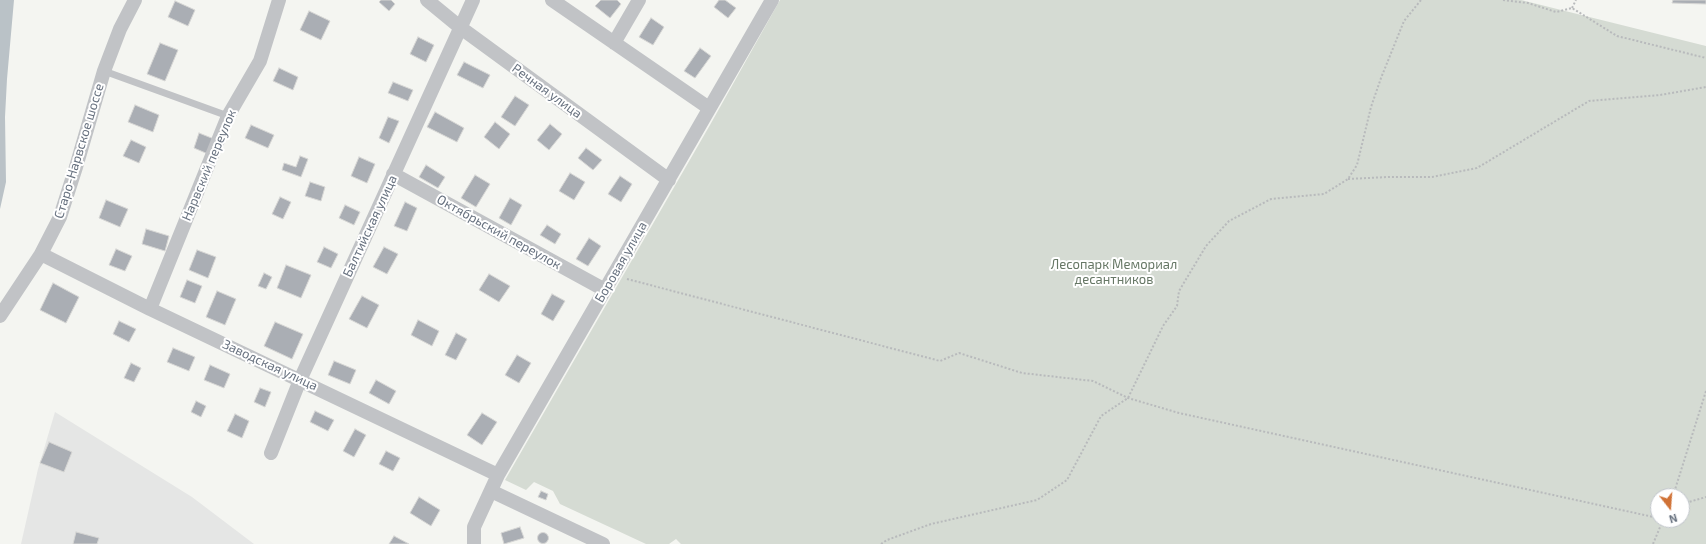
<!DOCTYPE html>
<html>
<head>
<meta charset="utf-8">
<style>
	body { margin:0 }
	#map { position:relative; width:1706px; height:544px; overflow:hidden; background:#f4f5f1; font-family:"Exo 2",sans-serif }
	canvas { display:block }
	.north { position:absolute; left:1650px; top:488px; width:40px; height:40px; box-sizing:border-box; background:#fff; border:1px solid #c2c6cc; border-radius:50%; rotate:163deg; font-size:11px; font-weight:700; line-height:16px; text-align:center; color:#67717f }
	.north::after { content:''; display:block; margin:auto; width:14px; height:18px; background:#d07236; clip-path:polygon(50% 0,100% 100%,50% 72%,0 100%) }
</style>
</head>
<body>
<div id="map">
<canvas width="1706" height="544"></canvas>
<div class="north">N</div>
</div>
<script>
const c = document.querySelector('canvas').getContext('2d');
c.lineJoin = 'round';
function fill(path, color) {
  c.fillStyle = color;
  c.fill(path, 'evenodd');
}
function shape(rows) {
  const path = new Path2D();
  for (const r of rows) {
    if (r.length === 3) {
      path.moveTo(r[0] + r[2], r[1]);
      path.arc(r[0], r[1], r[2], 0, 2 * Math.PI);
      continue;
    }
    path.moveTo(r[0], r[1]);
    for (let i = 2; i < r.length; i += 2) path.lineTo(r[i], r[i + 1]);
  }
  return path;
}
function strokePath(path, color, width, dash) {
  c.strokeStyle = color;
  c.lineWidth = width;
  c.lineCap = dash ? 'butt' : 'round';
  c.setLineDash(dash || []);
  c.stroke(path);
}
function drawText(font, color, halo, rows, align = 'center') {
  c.font = font + ' "Exo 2",sans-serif';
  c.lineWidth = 4;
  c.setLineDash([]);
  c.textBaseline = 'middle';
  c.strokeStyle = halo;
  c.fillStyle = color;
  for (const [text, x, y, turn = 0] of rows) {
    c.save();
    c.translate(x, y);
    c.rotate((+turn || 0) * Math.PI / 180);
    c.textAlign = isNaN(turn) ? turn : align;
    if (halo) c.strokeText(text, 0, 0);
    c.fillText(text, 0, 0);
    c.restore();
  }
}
fill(shape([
	[55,412,192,497,254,544,21,544,38,469]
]), '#e5e6e5');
fill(shape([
	[780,0,1521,0,1706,46,1706,544,681,544,676,539,669,544,646,544,560,504,553,491,534,482,526,490,505,480,710,125],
	[1658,496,1682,496,1682,520,1658,520]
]), '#d5dbd3');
fill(shape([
	[0,0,14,0,7,79,5,117,6,182,0,209]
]), '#bac2c7');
const building = shape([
	[381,0,391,0,395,4,389,11,379,2,381,0],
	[601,0,617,0,621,4,610,18,595,6,601,0],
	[719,0,725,0,736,8,728,18,714,7,719,0],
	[1673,0,1706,0,1706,4,1672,3,1673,0],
	[175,1,195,10,188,26,168,17,175,1],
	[309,11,330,21,321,40,300,30,309,11],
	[651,18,664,27,653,45,639,37,651,18],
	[418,37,434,45,426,62,410,54,418,37],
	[160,43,178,50,165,81,147,74,160,43],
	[700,48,711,56,695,78,684,71,700,48],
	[464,62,490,75,483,88,457,75,464,62],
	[279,68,298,77,293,90,273,81,279,68],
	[393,82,413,90,408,101,388,93,393,82],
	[515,96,529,105,515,126,501,117,515,96],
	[135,105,159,115,153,132,128,122,135,105],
	[435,112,464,128,457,142,427,127,435,112],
	[388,117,399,121,389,143,379,138,388,117],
	[495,122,510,134,499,149,484,137,495,122],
	[550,124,562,134,549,150,537,140,550,124],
	[251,125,274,135,268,148,245,138,251,125],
	[199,133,214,139,208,154,194,148,199,133],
	[131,140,146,147,139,163,123,156,131,140],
	[586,148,602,160,593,170,578,158,586,148],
	[300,156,308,159,301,177,282,170,284,163,296,167,300,156],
	[359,157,375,164,367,183,351,176,359,157],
	[426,165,445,177,438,188,419,177,426,165],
	[570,173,585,182,574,200,559,191,570,173],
	[475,175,490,184,476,207,461,198,475,175],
	[620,176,632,184,621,202,608,194,620,176],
	[310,182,325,187,321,201,305,196,310,182],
	[280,197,291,202,283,219,272,214,280,197],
	[510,198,522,205,511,225,499,218,510,198],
	[106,200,128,209,120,227,99,218,106,200],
	[405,202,417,208,407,231,394,226,405,202],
	[345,205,360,212,354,225,339,218,345,205],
	[547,225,561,234,555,244,540,235,547,225],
	[146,229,169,236,165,251,142,244,146,229],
	[589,238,601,246,588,266,576,259,589,238],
	[324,247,338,254,331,268,317,262,324,247],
	[384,247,398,254,387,274,373,267,384,247],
	[116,249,132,256,125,271,109,265,116,249],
	[197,250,216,257,208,278,189,270,197,250],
	[286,265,311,275,301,298,277,288,286,265],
	[264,273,272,277,266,289,258,286,264,273],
	[489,274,510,286,499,302,479,290,489,274],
	[187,280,202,286,195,303,180,297,187,280],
	[53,283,79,297,66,323,40,310,53,283],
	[217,291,236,299,225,325,206,317,217,291],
	[552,294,565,301,553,321,541,314,552,294],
	[362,296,379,305,367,328,349,319,362,296],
	[418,320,439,331,432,346,411,335,418,320],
	[119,321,136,329,129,342,113,334,119,321],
	[275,322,303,334,292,359,264,346,275,322],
	[456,333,467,339,456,360,445,355,456,333],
	[173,348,195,357,189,371,167,362,173,348],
	[517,355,531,363,519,383,505,375,517,355],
	[334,361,356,370,350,384,328,375,334,361],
	[131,363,141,368,134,382,124,378,131,363],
	[210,365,230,374,224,388,204,380,210,365],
	[376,380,396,391,389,404,369,393,376,380],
	[260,388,271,392,265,407,254,402,260,388],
	[196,401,206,406,201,417,191,412,196,401],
	[315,411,334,420,328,431,310,422,315,411],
	[482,413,497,422,482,445,467,435,482,413],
	[235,414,249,421,242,438,227,431,235,414],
	[355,429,366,435,354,457,343,451,355,429],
	[49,442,72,452,64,472,40,463,49,442],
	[386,451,400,458,393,471,379,464,386,451],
	[541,491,548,494,546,500,538,497,541,491],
	[419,497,440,510,431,526,410,513,419,497],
	[520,527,524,538,504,544,501,533,520,527],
	[76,532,99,538,97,544,73,544,76,532],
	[543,538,5.5],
	[394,536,409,544,389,544,394,536]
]);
fill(building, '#aaaeb4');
strokePath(building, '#d6d6d4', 1);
strokePath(shape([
	[1503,0,1528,3,1556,12,1572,8,1617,36,1706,58],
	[1572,8,1576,0],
	[1348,179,1388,177,1432,177,1477,168,1589,101,1660,95,1706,87],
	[627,279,940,361,959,353,1022,373,1093,381,1128,398,1179,413,1658,518],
	[1673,496,1706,391],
	[1682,504,1706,497],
	[881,544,887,540,931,524,1037,500,1067,480,1101,416,1128,398,1163,326,1177,306,1179,291,1206,246,1229,221,1271,199,1324,194,1348,179,1357,165,1371,107,1381,78,1404,21,1421,0],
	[1653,544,1663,520]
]), '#b8babc', 2, [2, 2]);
strokePath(shape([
	[104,71,228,116]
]), '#c1c3c6', 7);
strokePath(shape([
	[427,0,461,28,669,180],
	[552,0,709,108],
	[614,43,639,0],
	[393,174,605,290],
	[41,254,150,309,498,475],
	[150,309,228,116,260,61,279,0],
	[0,316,41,254,60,217,76,167,104,71,120,29,135,0],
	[271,453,300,380,473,0],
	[491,491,603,544],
	[474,544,474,527,498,475,772,0]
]), '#c1c3c6', 14);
drawText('13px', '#67717f', '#fff', [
	["Речная улица",547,91,36],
	["Старо-Нарвское шоссе",79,151,-73],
	["Нарвский переулок",209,165,-67],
	["Балтийская улица",370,226,-65],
	["Октябрьский переулок",499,232,29],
	["Боровая улица",621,262,-60],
	["Заводская улица",270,365,25]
]);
drawText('13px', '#667765', '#fff', [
	["Лесопарк Мемориал",1114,265],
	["десантников",1114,280]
]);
</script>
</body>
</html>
